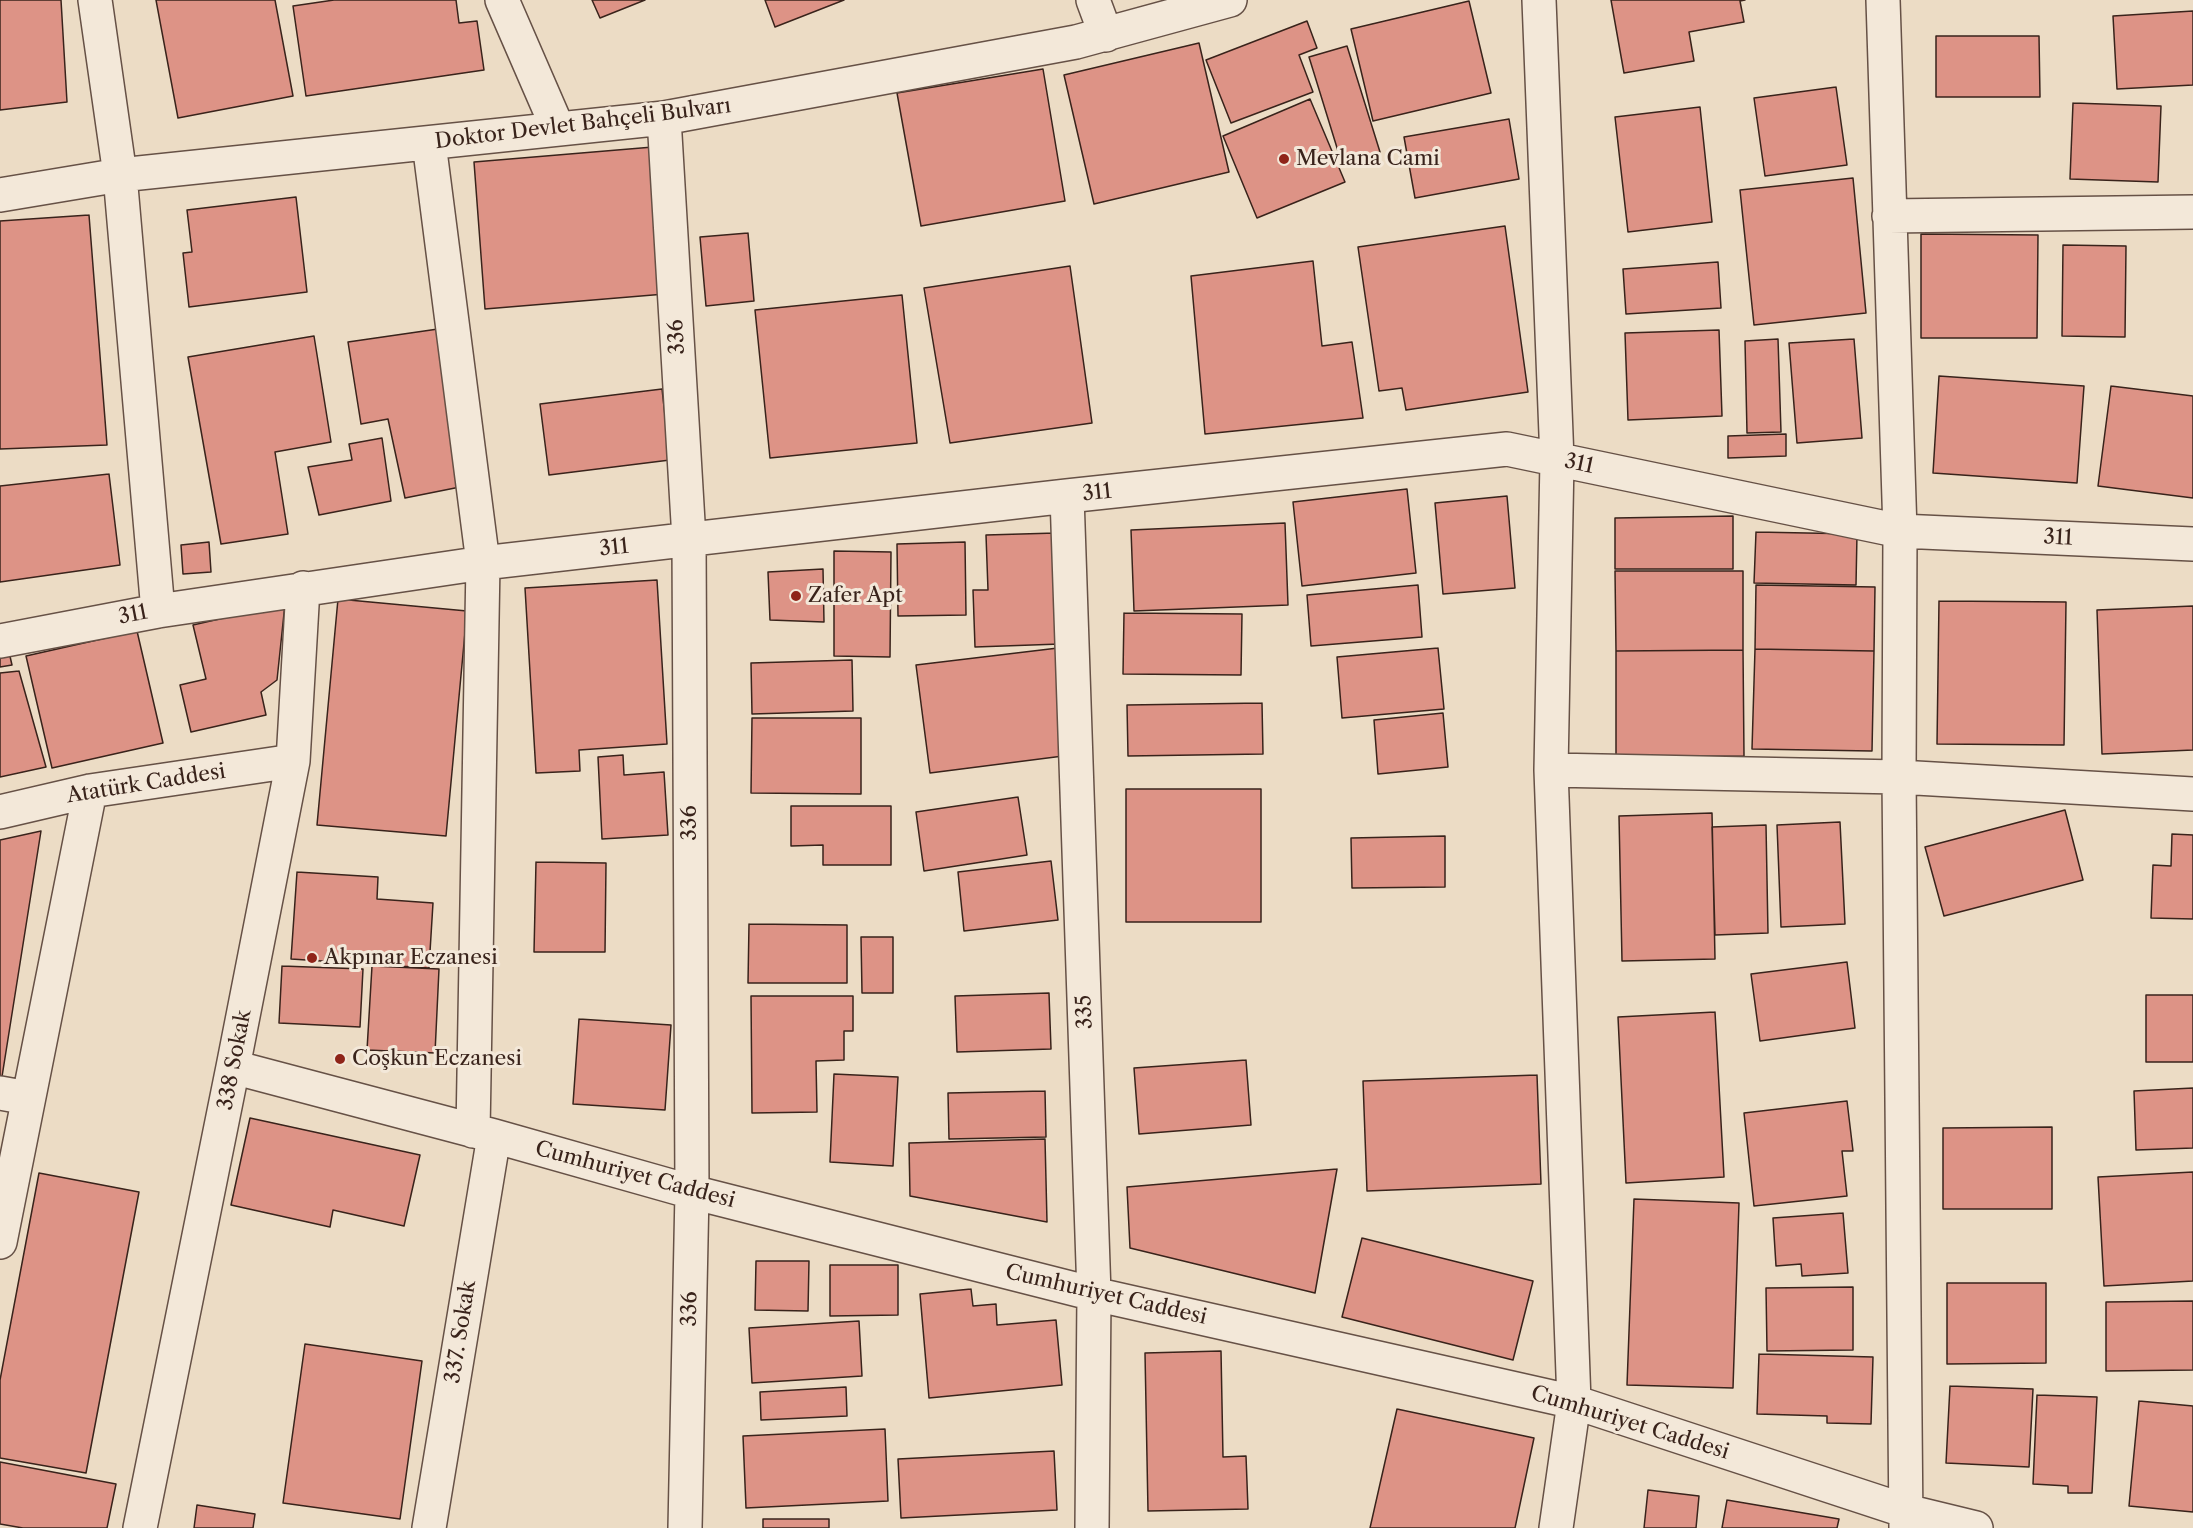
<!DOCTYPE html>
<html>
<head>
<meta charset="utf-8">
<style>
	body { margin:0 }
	canvas { display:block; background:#ecdcc5 }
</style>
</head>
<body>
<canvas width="2193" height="1528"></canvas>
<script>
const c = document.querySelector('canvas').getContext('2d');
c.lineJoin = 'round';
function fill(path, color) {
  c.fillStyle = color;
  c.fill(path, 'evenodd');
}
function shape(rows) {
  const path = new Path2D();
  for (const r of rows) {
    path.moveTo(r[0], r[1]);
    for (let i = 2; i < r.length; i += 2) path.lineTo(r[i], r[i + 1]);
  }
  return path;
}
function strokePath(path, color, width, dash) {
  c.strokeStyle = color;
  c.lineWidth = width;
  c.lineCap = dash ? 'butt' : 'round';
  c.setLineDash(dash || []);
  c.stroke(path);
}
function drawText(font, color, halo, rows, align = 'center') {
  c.font = font + ' "Libre Caslon Text",serif';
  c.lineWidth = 6;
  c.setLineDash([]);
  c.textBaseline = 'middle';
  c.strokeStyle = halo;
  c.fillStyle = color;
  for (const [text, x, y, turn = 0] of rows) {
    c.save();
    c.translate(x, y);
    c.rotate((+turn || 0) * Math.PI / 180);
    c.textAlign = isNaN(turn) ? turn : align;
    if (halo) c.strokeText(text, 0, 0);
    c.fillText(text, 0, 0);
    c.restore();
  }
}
const building = shape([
	[0,0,61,0,67,102,0,110,0,0],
	[156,0,275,0,293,96,178,118,156,0],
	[334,0,456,0,459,23,477,21,484,70,306,96,293,6,334,0],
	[592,0,645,0,600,18,592,0],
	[765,0,844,0,775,27,765,0],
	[1611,0,1745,0,1740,1,1744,22,1689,32,1694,61,1624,73,1611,0],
	[1469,1,1491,93,1373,121,1351,29,1469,1],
	[2193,11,2193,85,2117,89,2113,16,2193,11],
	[1307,21,1317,48,1299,55,1313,92,1231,123,1206,60,1307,21],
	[1936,36,2039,36,2040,97,1936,97,1936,36],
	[1199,43,1229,172,1094,204,1064,75,1199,43],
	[1347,46,1380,152,1342,164,1309,57,1347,46],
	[1043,69,1065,201,921,226,897,93,1043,69],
	[1836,87,1847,165,1765,176,1754,98,1836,87],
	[1310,99,1345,182,1257,218,1223,136,1310,99],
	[2073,103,2161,106,2158,182,2070,179,2073,103],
	[1700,107,1712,222,1628,232,1615,117,1700,107],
	[1509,119,1519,179,1415,198,1404,137,1509,119],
	[653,147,665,294,485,309,474,162,653,147],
	[1853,178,1866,313,1754,325,1740,190,1853,178],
	[296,197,307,292,189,307,183,253,192,252,187,210,296,197],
	[89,215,107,445,0,449,0,221,89,215],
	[1505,226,1528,392,1406,410,1402,388,1379,391,1358,247,1505,226],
	[748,233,754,301,706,306,700,237,748,233],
	[1921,234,2038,235,2037,338,1921,338,1921,234],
	[2063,245,2126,246,2125,337,2062,336,2063,245],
	[1313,261,1322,346,1352,342,1363,418,1205,434,1191,276,1313,261],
	[1718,262,1721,308,1626,314,1623,269,1718,262],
	[1070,266,1092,423,950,443,924,288,1070,266],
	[902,295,917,443,770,458,755,310,902,295],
	[438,329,447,409,452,420,460,487,405,498,388,419,361,424,348,342,438,329],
	[1719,330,1722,416,1628,420,1625,333,1719,330],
	[314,336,331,442,275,452,288,534,221,544,188,357,314,336],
	[1778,339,1781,432,1747,433,1745,341,1778,339],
	[1854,339,1862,438,1797,443,1789,343,1854,339],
	[1939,376,2084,386,2077,483,1933,473,1939,376],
	[2111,386,2193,396,2193,498,2098,486,2111,386],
	[662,389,670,460,549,475,540,404,662,389],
	[1786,434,1786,456,1728,458,1728,436,1786,434],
	[382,438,391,501,319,515,308,467,352,460,349,444,382,438],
	[109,474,120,565,0,582,0,486,109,474],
	[1407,489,1416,573,1302,586,1293,502,1407,489],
	[1507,496,1515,588,1443,594,1435,503,1507,496],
	[1733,516,1733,569,1615,569,1615,518,1733,516],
	[1285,523,1288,605,1134,611,1131,530,1285,523],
	[1756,532,1857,534,1856,585,1754,583,1756,532],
	[1056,533,1060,644,975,647,973,590,988,590,986,535,1056,533],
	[209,542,211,572,183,574,181,545,209,542],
	[965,542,966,615,898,616,897,544,965,542],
	[834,551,891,552,890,657,834,656,834,551],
	[823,569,824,622,770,620,768,572,823,569],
	[1615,571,1743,571,1743,650,1616,651,1615,571],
	[657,580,667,744,579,750,580,771,536,773,525,588,657,580],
	[1418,585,1422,637,1311,646,1307,595,1418,585],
	[1756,585,1875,587,1874,651,1755,649,1756,585],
	[338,599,467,611,446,836,317,825,338,599],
	[1939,601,2066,602,2064,745,1937,744,1939,601],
	[285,604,277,680,261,692,266,715,191,732,180,685,206,679,193,625,285,604],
	[2193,606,2193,750,2102,754,2097,610,2193,606],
	[1124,613,1242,614,1241,675,1123,674,1124,613],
	[137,631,163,743,52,768,26,656,137,631],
	[1058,648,1071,755,930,773,916,665,1058,648],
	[1438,648,1444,709,1342,718,1337,657,1438,648],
	[1755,649,1874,651,1872,751,1752,749,1755,649],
	[1743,650,1744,756,1616,757,1616,651,1743,650],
	[9,652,12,665,0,667,0,653,9,652],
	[852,660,853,711,752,714,751,663,852,660],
	[19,671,46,767,0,777,0,673,19,671],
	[1262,703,1263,754,1128,756,1127,705,1262,703],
	[1443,713,1448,767,1378,774,1374,720,1443,713],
	[752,718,861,718,861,794,751,793,752,718],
	[623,755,624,775,664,772,668,835,602,839,598,757,623,755],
	[1126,789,1261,789,1261,922,1126,922,1126,789],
	[1018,797,1027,855,924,871,916,812,1018,797],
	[791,806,891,806,891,865,823,865,823,845,791,846,791,806],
	[2065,810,2083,880,1944,916,1925,847,2065,810],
	[1712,813,1715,959,1622,961,1619,816,1712,813],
	[1840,822,1845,924,1781,927,1777,825,1840,822],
	[1766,825,1768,933,1715,935,1712,827,1766,825],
	[41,831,1,1083,0,1083,0,840,41,831],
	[2172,834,2193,835,2193,919,2151,918,2153,865,2171,866,2172,834],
	[1445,836,1445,887,1352,888,1351,838,1445,836],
	[1051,861,1058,920,964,931,958,872,1051,861],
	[536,862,606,863,605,952,534,952,536,862],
	[297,872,378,877,377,899,433,903,429,968,291,959,297,872],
	[749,924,847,925,847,983,748,983,749,924],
	[861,937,893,937,893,993,862,993,861,937],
	[1847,962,1855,1028,1760,1041,1751,974,1847,962],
	[282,966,363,969,360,1027,279,1023,282,966],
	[372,966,439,969,435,1053,367,1050,372,966],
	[1049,993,1051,1049,957,1052,955,996,1049,993],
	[2146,995,2193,995,2193,1062,2146,1062,2146,995],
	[751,996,853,996,853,1031,844,1031,844,1060,816,1061,817,1112,752,1113,751,996],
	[1715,1012,1724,1177,1626,1183,1618,1017,1715,1012],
	[579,1019,671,1025,665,1110,573,1104,579,1019],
	[1246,1060,1251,1125,1139,1134,1134,1068,1246,1060],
	[834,1074,898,1077,893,1166,830,1162,834,1074],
	[1537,1075,1541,1184,1367,1191,1363,1081,1537,1075],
	[2193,1088,2193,1148,2136,1150,2134,1091,2193,1088],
	[1045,1091,1046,1137,949,1139,948,1093,1045,1091],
	[1847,1101,1853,1151,1842,1151,1847,1196,1754,1206,1744,1113,1847,1101],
	[250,1118,420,1155,404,1226,333,1210,330,1227,231,1205,250,1118],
	[2052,1127,2052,1209,1943,1209,1943,1128,2052,1127],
	[1045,1139,1047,1222,910,1196,909,1143,1045,1139],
	[1337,1169,1315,1293,1130,1248,1127,1187,1337,1169],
	[2193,1172,2193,1281,2104,1286,2098,1177,2193,1172],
	[39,1173,139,1192,86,1473,0,1458,0,1380,39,1173],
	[1634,1199,1739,1203,1733,1388,1627,1385,1634,1199],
	[1843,1213,1848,1273,1802,1276,1801,1264,1776,1266,1773,1218,1843,1213],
	[1362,1238,1533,1281,1513,1360,1342,1317,1362,1238],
	[756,1261,809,1261,808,1311,755,1310,756,1261],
	[830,1265,898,1265,898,1315,830,1316,830,1265],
	[1947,1283,2046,1283,2046,1363,1947,1364,1947,1283],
	[1853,1287,1853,1350,1767,1351,1766,1288,1853,1287],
	[971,1289,973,1306,996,1304,997,1325,1056,1320,1062,1385,929,1398,920,1294,971,1289],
	[2193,1301,2193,1370,2106,1371,2106,1302,2193,1301],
	[859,1321,862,1376,752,1383,749,1328,859,1321],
	[305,1344,422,1361,400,1519,283,1503,305,1344],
	[1221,1351,1223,1457,1246,1456,1248,1509,1148,1511,1145,1353,1221,1351],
	[1759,1354,1873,1357,1871,1424,1827,1423,1827,1416,1757,1414,1759,1354],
	[1950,1386,2033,1389,2029,1467,1946,1463,1950,1386],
	[846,1387,847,1416,761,1420,760,1392,846,1387],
	[2037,1395,2097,1397,2092,1493,2068,1493,2068,1486,2033,1484,2037,1395],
	[2139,1401,2193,1406,2193,1512,2129,1506,2139,1401],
	[1397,1409,1534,1438,1515,1528,1370,1528,1397,1409],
	[885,1429,888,1501,746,1508,743,1436,885,1429],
	[1054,1451,1057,1510,901,1518,898,1459,1054,1451],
	[0,1462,116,1484,107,1528,23,1528,0,1524,0,1462],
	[1648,1490,1699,1496,1696,1528,1644,1528,1648,1490],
	[1727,1500,1839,1519,1837,1528,1722,1528,1727,1500],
	[197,1505,255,1514,253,1528,194,1528,197,1505],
	[763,1519,829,1519,829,1528,763,1528,763,1519]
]);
fill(building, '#dd9386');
strokePath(building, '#39231b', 1.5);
const minor = shape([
	[95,0,120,175,158,611],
	[502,0,558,129],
	[1093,0,1106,35],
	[1539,0,1557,460,1551,770,1574,1402,1556,1528],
	[1883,0,1900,531,1899,777,1906,1528],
	[664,118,689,539,692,1192,685,1528],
	[429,143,483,563,473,1131],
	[0,195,120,175,664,118,1076,42,1230,0],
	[1889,216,2193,212],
	[1067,496,1094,1294,1092,1528],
	[0,641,158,611,483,563,1067,496,1507,449,1900,531,2193,544],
	[1551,770,1899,777,2193,794],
	[0,812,90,791,293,761],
	[233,1067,494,1136,692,1192,1094,1294,1574,1402,1906,1511,1976,1528],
	[0,1093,28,1098],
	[0,1242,90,791],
	[140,1528,233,1067,293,761,303,588],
	[429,1528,494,1136]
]);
strokePath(minor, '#665146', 36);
strokePath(minor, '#f3e8d9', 33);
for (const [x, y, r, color] of [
	[1284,159,6,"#8f2418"],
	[796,596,6,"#8f2418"],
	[312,958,6,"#8f2418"],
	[340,1059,6,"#8f2418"]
]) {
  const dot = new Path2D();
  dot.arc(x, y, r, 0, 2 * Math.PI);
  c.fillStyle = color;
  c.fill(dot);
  strokePath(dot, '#f3e8d9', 2);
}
drawText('21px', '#39231b', '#f3e8d9', [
	["Doktor Devlet Bahçeli Bulvarı",583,124,-7],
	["336",677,337,-93],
	["311",1579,464,12],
	["311",1097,493,-6],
	["311",2058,538,3],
	["311",614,548,-6],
	["311",133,615,-11],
	["Atatürk Caddesi",146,784,-9],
	["336",690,823,-90],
	["335",1085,1012,-92],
	["338 Sokak",235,1060,-79],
	["Cumhuriyet Caddesi",635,1175,15],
	["Cumhuriyet Caddesi",1106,1295,13],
	["336",690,1309,-89],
	["337. Sokak",461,1332,-81],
	["Cumhuriyet Caddesi",1630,1423,17]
]);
drawText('21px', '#39231b', '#f3e8d9', [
	["Mevlana Cami",1296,159],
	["Zafer Apt",808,596],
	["Akpınar Eczanesi",324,958],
	["Coşkun Eczanesi",352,1059]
], 'left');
</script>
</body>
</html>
